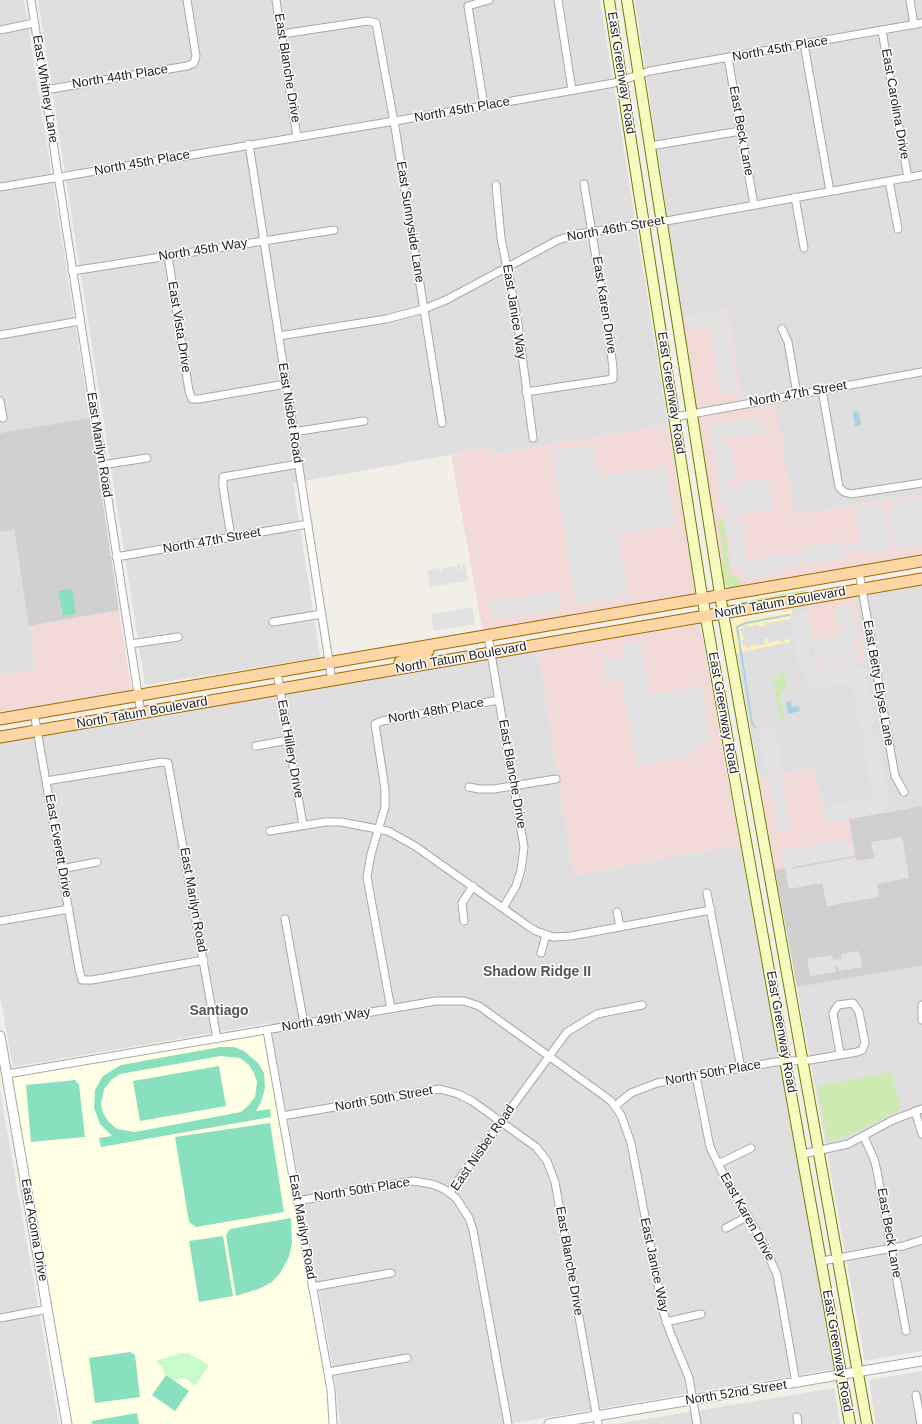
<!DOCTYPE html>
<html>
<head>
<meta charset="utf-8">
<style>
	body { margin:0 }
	canvas { display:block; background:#f2efe9 }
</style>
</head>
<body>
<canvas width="922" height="1424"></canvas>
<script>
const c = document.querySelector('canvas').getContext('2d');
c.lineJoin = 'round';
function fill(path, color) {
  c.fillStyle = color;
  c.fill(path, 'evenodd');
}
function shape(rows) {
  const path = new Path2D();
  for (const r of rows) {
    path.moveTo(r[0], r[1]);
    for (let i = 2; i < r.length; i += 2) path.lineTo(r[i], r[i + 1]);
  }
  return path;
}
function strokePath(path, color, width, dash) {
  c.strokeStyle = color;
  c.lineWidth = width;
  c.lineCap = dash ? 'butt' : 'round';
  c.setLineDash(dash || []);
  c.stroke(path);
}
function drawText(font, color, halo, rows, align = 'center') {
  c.font = font + ' Helvetica,sans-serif';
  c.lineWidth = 3;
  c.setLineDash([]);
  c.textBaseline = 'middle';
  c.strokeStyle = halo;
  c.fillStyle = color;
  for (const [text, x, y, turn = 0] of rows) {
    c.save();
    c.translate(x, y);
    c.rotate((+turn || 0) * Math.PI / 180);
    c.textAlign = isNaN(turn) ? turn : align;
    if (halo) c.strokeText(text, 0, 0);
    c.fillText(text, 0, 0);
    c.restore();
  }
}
fill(shape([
	[0,0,24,0,90,418,0,433],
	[38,0,600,0,668,425,490,455,489,448,293,483,320,656,318,658,145,685],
	[635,0,922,0,922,494,795,515,775,404,743,410,728,309,682,316],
	[14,530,36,669,0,675,0,532],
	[922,585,922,806,825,823,815,768,759,778,732,624,737,619,777,615,790,608,806,605,818,670,865,661,854,596],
	[538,651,574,876,740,844,835,1369,508,1424,340,1424,335,1379,270,1023,13,1067,0,995,0,743],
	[922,966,922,1351,865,1361,797,987],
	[0,1091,59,1424,0,1424],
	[922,1371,922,1424,876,1424,869,1380],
	[834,1388,840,1424,616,1424]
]), '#e0dfdf');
fill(shape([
	[728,309,743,410,776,404,795,515,922,494,922,556,733,588,725,584,682,316],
	[668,425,696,595,576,613,565,618,483,632,451,455,489,448,491,455],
	[854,596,865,661,818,670,806,605],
	[119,610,131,689,129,692,0,714,0,675,36,669,29,626],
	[700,624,740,844,574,876,538,651],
	[815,768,825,823,849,819,856,856,775,870,759,778]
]), '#f2dad9');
fill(shape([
	[267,1031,331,1390,333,1424,67,1424,7,1074]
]), '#ffffe5');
fill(shape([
	[90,418,119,610,29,626,14,530,0,532,0,433],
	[922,806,922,966,797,987,775,870,855,856,849,819]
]), '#d0d0d0');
fill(shape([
	[728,518,723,521,731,572,723,578,723,549,718,523,721,519],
	[730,575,738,577,742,586,731,588,725,584,723,579],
	[804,590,805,593,799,595,737,605,737,604,747,601],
	[785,672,786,690,780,691,779,699,776,699,774,692,779,688,774,685,773,681,778,679,778,675],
	[777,700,780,700,785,720,781,720],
	[891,1072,901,1108,882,1120,847,1136,828,1141,817,1086]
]), '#cdebb0');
fill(shape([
	[791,609,793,613,789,615,790,619,769,623,765,622,766,625,759,627,758,624,755,626,743,626,744,628,740,629,744,639,742,640,743,647,747,646,747,648,751,648,751,646,763,645,764,640,765,647,736,653,732,624,736,619,777,615],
	[768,638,768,644,780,640,780,642,784,642,784,640,790,639,790,642,766,647,765,640]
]), '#fff1ba');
fill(shape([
	[181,1353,188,1353,209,1365,195,1386,185,1378,174,1380,164,1373,163,1367,155,1361]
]), '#c8facc');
fill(shape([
	[72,589,76,614,63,616,58,591],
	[220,1047,234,1047,244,1051,258,1063,264,1073,265,1088,261,1102,256,1111,270,1109,271,1117,101,1147,99,1138,112,1136,100,1124,94,1108,95,1090,103,1076,121,1065],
	[221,1056,240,1058,249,1065,254,1073,257,1082,255,1097,248,1106,241,1112,135,1132,117,1129,108,1121,103,1113,101,1104,104,1089,111,1080,120,1074],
	[219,1066,226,1106,140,1121,133,1081],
	[75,1080,79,1085,85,1137,31,1142,26,1085],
	[270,1123,284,1212,196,1227,189,1222,175,1137],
	[291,1218,292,1243,289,1257,280,1273,272,1282,261,1288,236,1296,226,1235,230,1229],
	[223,1236,233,1296,199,1302,189,1241],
	[130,1352,135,1355,140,1397,95,1403,89,1358],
	[166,1375,189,1391,175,1411,152,1395],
	[137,1413,139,1424,92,1424,92,1421]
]), '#88e0be');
fill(shape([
	[726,311,738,393,721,395,716,363,721,362,716,362,711,329,715,329,715,327,688,330,686,317],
	[758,417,759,422,764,421,766,433,747,436,746,431,744,431,745,436,728,439,727,435,723,436,725,445,730,444,736,478,730,480,734,489,739,489,738,483,762,479,763,483,768,482,773,509,738,515,738,520,742,519,748,554,743,554,743,556,755,564,755,559,784,554,785,557,803,553,802,548,839,542,840,547,861,543,855,508,872,505,884,509,882,515,887,515,890,535,886,536,886,538,898,536,897,533,893,534,889,509,893,508,892,502,920,497,922,502,922,545,918,546,916,541,916,546,897,549,896,544,889,545,890,550,865,554,864,550,844,553,845,558,823,562,804,565,802,560,798,565,785,567,786,572,745,578,744,573,738,568,732,570,729,545,733,544,733,542,728,542,725,520,729,520,726,505,721,506,709,425,723,423,724,427,725,423,741,420,743,424,745,424,744,420],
	[593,445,599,477,665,466,674,522,671,526,618,534,627,588,630,596,576,604,552,451],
	[463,564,465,564,468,579,466,581,430,587,427,570,440,568,441,573,442,573,442,568,455,566,456,570,457,570,457,565,460,565,461,570,463,569],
	[560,591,560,609,542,612,541,608,541,612,517,616,516,612,515,616,494,620,494,615,491,616,490,606,492,606,492,601,512,598,514,602,514,598,537,594,540,599,539,594],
	[851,605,858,639,852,640,855,651,859,651,860,656,855,657,856,661,824,667,823,662,818,663,814,641,819,640,819,638,844,633,844,631,839,632,838,626,843,625,842,622,837,623,835,608],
	[472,607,475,624,433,631,432,614],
	[807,612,813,647,808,648,809,657,814,656,817,670,853,664,854,669,866,668,875,722,870,723,873,735,878,735,883,763,878,765,883,764,888,792,883,794,888,793,890,806,886,807,887,812,828,822,827,817,824,818,823,811,826,810,825,806,875,797,876,801,877,801,876,796,872,797,870,788,874,787,873,784,870,785,865,757,869,756,868,754,864,755,862,745,867,744,866,741,862,741,860,732,864,731,863,728,860,729,855,704,859,703,858,700,855,701,852,684,856,683,855,677,855,682,808,690,804,669,799,669,790,616],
	[640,642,650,695,703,685,711,738,684,757,638,767,621,678,606,681,602,660,625,656,623,644],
	[775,726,784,773,767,776,759,734,763,733,763,729],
	[781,776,786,803,781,805,786,805,791,829,779,832,769,778],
	[902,837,909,878,877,884,879,897,827,906,822,883,789,889,784,862,782,863,780,851,847,839,848,844,853,843,854,850,849,851,850,856,791,866,792,869,856,857,857,861,874,858,871,842],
	[859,951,862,967,839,971,838,967,835,967,836,972,810,976,807,959,832,955,833,960,842,959,841,954]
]), '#e2e2e2');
fill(shape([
	[854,411,859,412,861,424,859,426,855,426,853,416],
	[791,701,792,707,799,706,800,711,788,714,786,702]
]), '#aad3df');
strokePath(shape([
	[755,727,752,723,737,627,746,623,789,615]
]), '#aad3df', 2);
const minor = shape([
	[31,0,141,713],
	[276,0,297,137],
	[558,0,572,90],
	[910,0,914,25],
	[0,30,34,23],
	[882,31,908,178],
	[282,34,368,21,376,23,396,133,442,423],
	[804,44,830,191],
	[728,58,754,205],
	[45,90,187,66,194,63,196,56,187,0],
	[484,106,468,6,489,0],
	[249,144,332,681],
	[650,146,741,131],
	[889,181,898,229],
	[496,185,501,238,517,317,533,438],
	[0,187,484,106,614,83,650,71,922,23],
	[795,197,804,248],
	[168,256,189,391,192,399,199,399,286,384],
	[72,271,334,230],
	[782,329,788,342,797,394],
	[0,335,80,321],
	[279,336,386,319,424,309,446,300,558,240,577,234,672,220,922,175],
	[822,390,839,487,844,492,851,494,922,483],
	[526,392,613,379,613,368,610,344,584,184],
	[0,401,3,418],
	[675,417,922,372],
	[293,432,364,421],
	[102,465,147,458],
	[231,537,223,487,223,477,298,464],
	[116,557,308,524],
	[859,572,895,776,904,792],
	[273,622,322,614],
	[488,636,524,847,521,870,516,886,503,908],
	[130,644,178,637],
	[277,672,303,825],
	[34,713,79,969,82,980,92,980,204,960],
	[256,746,288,740],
	[46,781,162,762,168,763,217,1039],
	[469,787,479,789,494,789,556,779],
	[270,831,325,822,341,822,388,831,415,846,528,926,536,931,553,937,571,936,711,910],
	[61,869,97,862],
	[707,893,741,1068],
	[617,912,620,927],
	[285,919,304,1024],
	[0,921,69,909],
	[464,921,462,903,473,886],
	[541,953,546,935],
	[922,1005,922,1020],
	[391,1009,367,877,371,854,385,807,385,789,375,724,382,721,499,700],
	[267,1031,331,1390,333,1424],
	[7,1074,436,1001,464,1001,479,1006,603,1095,611,1101,621,1115,631,1143,663,1311,670,1332,689,1378,697,1424],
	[696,1076,710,1147,724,1176,761,1239,777,1275,796,1383],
	[615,1106,631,1093,657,1083,775,1062,810,1060,857,1052,862,1050,865,1043,859,1012,853,1003,838,1005,833,1013,840,1054],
	[915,1111,922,1134],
	[282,1116,440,1089,458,1094,472,1101,536,1147,547,1161,555,1182,598,1424],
	[864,1137,874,1159,877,1171,906,1331],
	[803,1154,848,1144,893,1120,922,1109],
	[718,1164,751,1148],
	[449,1193,567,1032,597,1014,642,1005],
	[297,1201,413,1181,432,1184,444,1189,456,1198,469,1218,473,1230,508,1424],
	[726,1228,748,1216],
	[822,1261,903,1246,922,1240],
	[312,1287,391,1273],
	[0,1318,48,1309],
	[666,1322,701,1314],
	[328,1372,407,1358],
	[916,1395,921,1424],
	[797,1417,798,1424]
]);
const tertiary = shape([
	[0,1036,67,1424],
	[549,1424,922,1361]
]);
const secondary = shape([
	[609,0,701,590,850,1424],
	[627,0,723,613,867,1424]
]);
const primary = shape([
	[400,662,425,655,428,651,428,646],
	[0,719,922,561],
	[0,737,922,579]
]);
strokePath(minor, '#a9a9a9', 9);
strokePath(tertiary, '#a9a9a9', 11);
strokePath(secondary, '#707d05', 12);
strokePath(primary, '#a06b00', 13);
strokePath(minor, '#fff', 7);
strokePath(tertiary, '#fff', 9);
strokePath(secondary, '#f7fabf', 10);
strokePath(primary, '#fcd6a4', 11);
drawText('13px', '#222', '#fff', [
	["North 45th Place",780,49,-10],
	["East Blanche Drive",287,68,81],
	["East Greenway Road",621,73,81],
	["North 44th Place",120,77,-9],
	["East Whitney Lane",45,89,81],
	["East Carolina Drive",895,104,80],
	["North 45th Place",462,110,-10],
	["East Beck Lane",741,131,80],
	["North 45th Place",142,163,-10],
	["East Sunnyside Lane",410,222,81],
	["North 46th Street",616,229,-10],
	["North 45th Way",203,250,-9],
	["East Karen Drive",604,305,81],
	["East Janice Way",514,312,81],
	["East Vista Drive",179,327,81],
	["East Greenway Road",671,393,81],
	["North 47th Street",798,394,-10],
	["East Nisbet Road",290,413,81],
	["East Marilyn Road",99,445,81],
	["North 47th Street",212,541,-10],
	["North Tatum Boulevard",780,603,-10],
	["North Tatum Boulevard",461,658,-10],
	["East Betty Elyse Lane",878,683,80],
	["North 48th Place",436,711,-10],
	["North Tatum Boulevard",142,713,-10],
	["East Greenway Road",723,713,80],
	["East Hillery Drive",290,749,80],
	["East Blanche Drive",512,774,80],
	["East Everett Drive",58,846,80],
	["East Marilyn Road",193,900,80],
	["North 49th Way",326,1020,-10],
	["East Greenway Road",781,1032,80],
	["North 50th Place",713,1073,-10],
	["North 50th Street",384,1099,-10],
	["East Nisbet Road",483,1148,-55],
	["North 50th Place",362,1190,-9],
	["East Karen Drive",747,1217,61],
	["East Marilyn Road",302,1227,80],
	["East Acoma Drive",34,1230,80],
	["East Beck Lane",889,1233,80],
	["East Blanche Drive",569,1261,80],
	["East Janice Way",654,1265,78],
	["East Greenway Road",837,1351,80],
	["North 52nd Street",736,1393,-9]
]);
drawText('bold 14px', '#555', '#fff', [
	["Shadow Ridge II",537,972],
	["Santiago",219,1011]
]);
</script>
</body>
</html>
